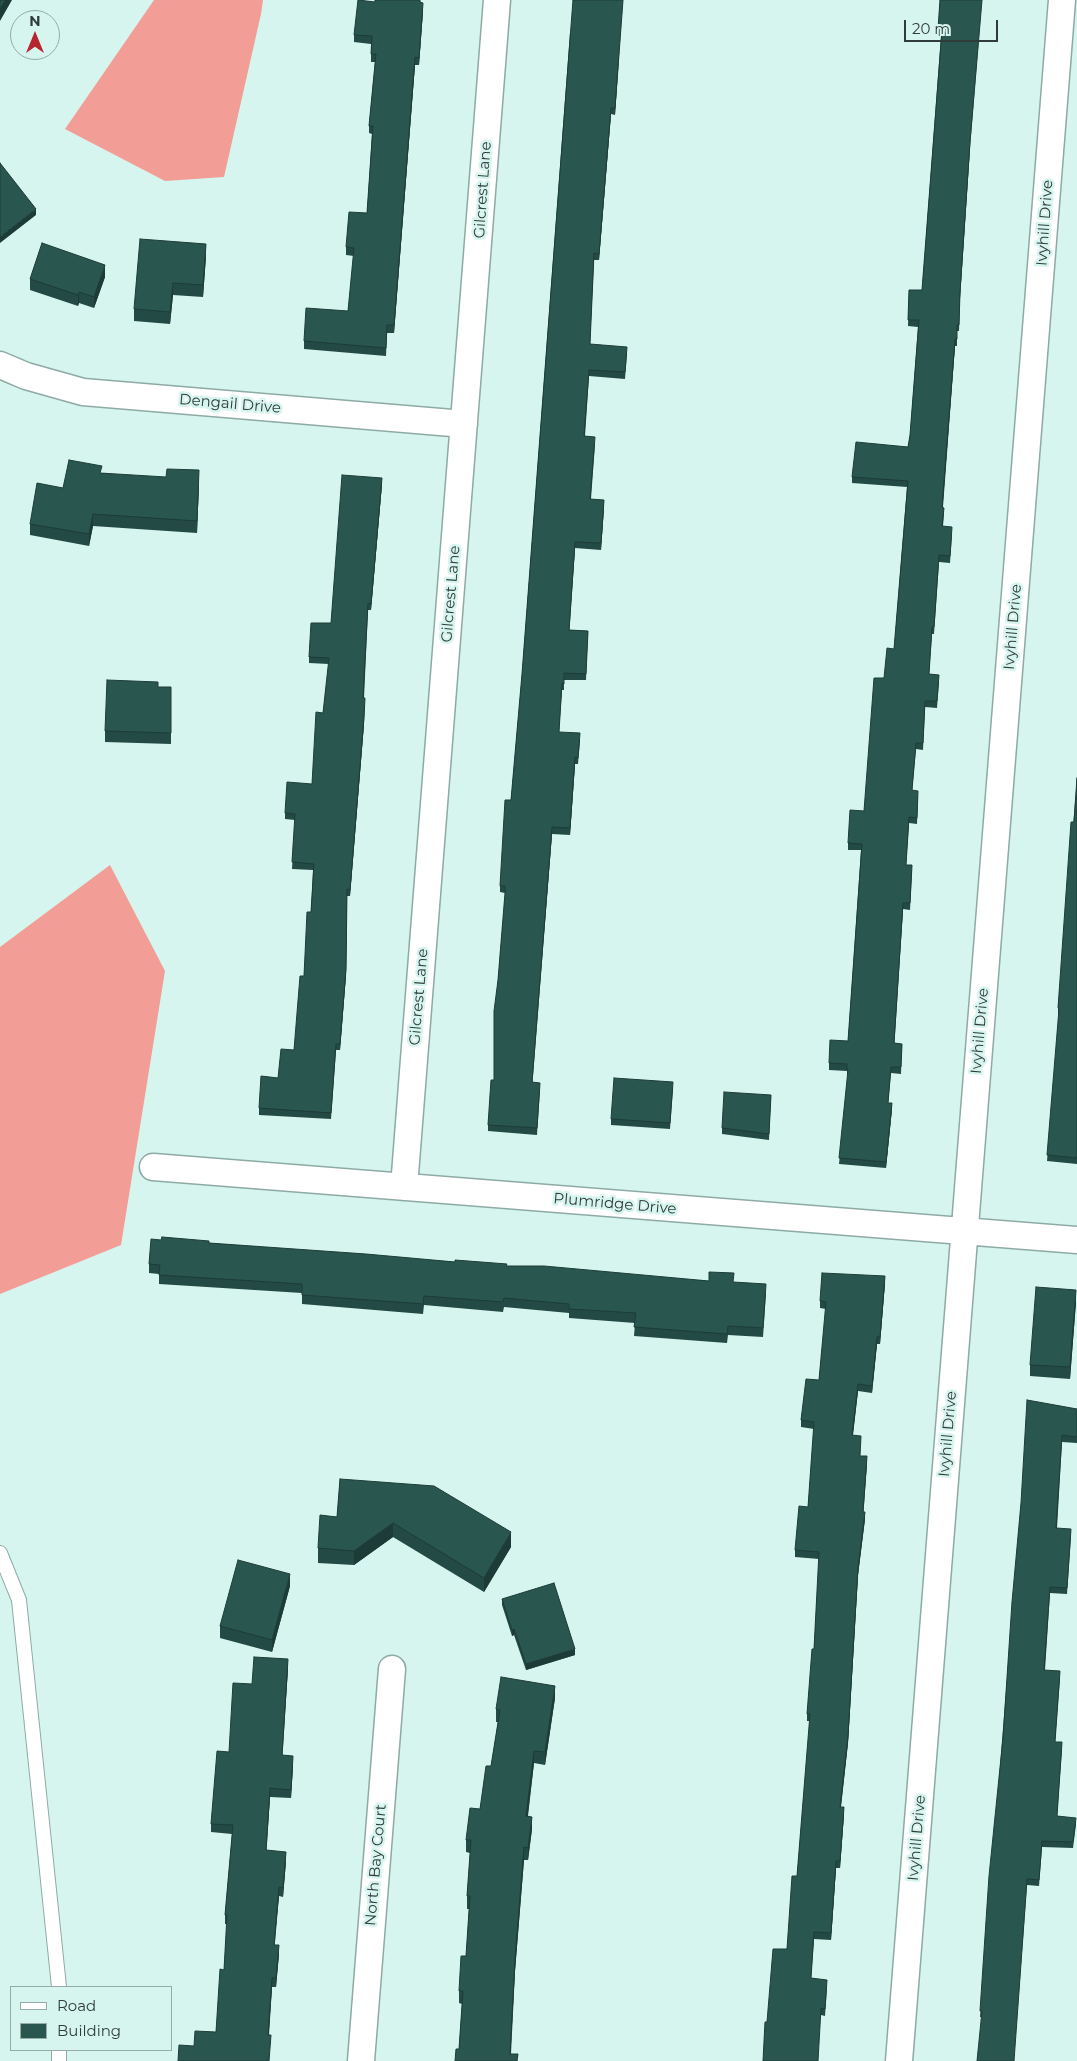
<!DOCTYPE html>
<html>
<head>
<meta charset="utf-8">
<style>
	body { margin:0 }
	#map { position:relative; width:1077px; height:2061px; overflow:hidden; background:#d7f5ef; font-family:Montserrat,sans-serif }
	canvas { display:block }
	.legend { position:absolute; left:10px; top:1986px; width:162px; height:65px; box-sizing:border-box; background:#d7f5ef; border:1px solid #94aba7; margin:0; padding:6px 9px; list-style:none; font-size:15px; color:#303c3a }
	.legend li { display:flex; align-items:center; gap:10px; height:25px }
	.legend b { width:25px; border:1px solid #94aba7 }
	.north { position:absolute; left:10px; top:10px; width:50px; height:50px; box-sizing:border-box; background:#d7f5ef; border:1px solid #94aba7; border-radius:50%; rotate:0deg; font-size:14px; font-weight:700; line-height:20px; text-align:center; color:#303c3a }
	.north::after { content:''; display:block; margin:auto; width:18px; height:22px; background:#b7262e; clip-path:polygon(50% 0,100% 100%,50% 72%,0 100%) }
	.scale { position:absolute; left:904px; top:20px; width:94px; height:22px; box-sizing:border-box; border:2px solid #303c3a; border-top:0; padding-left:6px; font-size:15px; line-height:18px; white-space:nowrap; color:#303c3a; -webkit-text-stroke:4px #d7f5ef; paint-order:stroke }
</style>
</head>
<body>
<div id="map">
<canvas width="1077" height="2061"></canvas>
<ul class="legend">
<li><b style="height:6px;background:#fff"></b>Road</li>
<li><b style="height:14px;background:#29564f"></b>Building</li>
</ul>
<div class="north">N</div>
<div class="scale">20 m</div>
</div>
<script>
const c = document.querySelector('canvas').getContext('2d');
c.lineJoin = 'round';
function fill(path, color) {
  c.fillStyle = color;
  c.fill(path, 'evenodd');
}
function shape(rows) {
  const path = new Path2D();
  for (const r of rows) {
    path.moveTo(r[0], r[1]);
    for (let i = 2; i < r.length; i += 2) path.lineTo(r[i], r[i + 1]);
  }
  return path;
}
function strokePath(path, color, width, dash) {
  c.strokeStyle = color;
  c.lineWidth = width;
  c.lineCap = dash ? 'butt' : 'round';
  c.setLineDash(dash || []);
  c.stroke(path);
}
function drawText(font, color, halo, rows, align = 'center') {
  c.font = font + ' Montserrat,sans-serif';
  c.lineWidth = 5;
  c.setLineDash([]);
  c.textBaseline = 'middle';
  c.strokeStyle = halo;
  c.fillStyle = color;
  for (const [text, x, y, turn = 0] of rows) {
    c.save();
    c.translate(x, y);
    c.rotate((+turn || 0) * Math.PI / 180);
    c.textAlign = isNaN(turn) ? turn : align;
    if (halo) c.strokeText(text, 0, 0);
    c.fillText(text, 0, 0);
    c.restore();
  }
}
fill(shape([
	[154,0,263,0,261,14,224,177,165,181,65,129],
	[110,865,165,971,121,1245,0,1294,0,947]
]), '#f39d97');
const lane = shape([
	[0,1553,19,1600,59,1987],
	[59,2061,59,2050]
]);
const street = shape([
	[0,365,26,376,83,392,464,424],
	[153,1167,1077,1240],
	[404,1187,497,0],
	[361,2061,392,1669],
	[899,2061,1062,0]
]);
strokePath(lane, '#8eaaa4', 16);
strokePath(street, '#8eaaa4', 29);
strokePath(lane, '#fff', 14);
strokePath(street, '#fff', 26);
fill(shape([
	[940,0,970,148,960,298,959,331,957,331,957,346,955,346,943,507,944,514,943,526,952,534,950,563,939,562,934,634,932,634,929,674,939,681,937,708,925,707,923,750,916,749,912,791,918,797,917,824,909,823,906,865,912,871,910,910,903,909,894,1043,902,1044,901,1074,891,1073,888,1103,892,1109,886,1168,839,1164,848,1076,847,1076,847,1071,829,1070,829,1063,848,1041,861,850,848,850,848,843,864,811,884,678,894,649,907,487,852,483,852,477,908,447,910,435,918,327,908,326,909,290,922,290,941,36,938,36],
	[375,2,421,2,423,11,419,65,415,65,394,333,387,333,386,356,304,349,304,341,348,311,354,256,346,255,346,247,367,213,372,134,369,133,369,126,375,62,371,62,371,44,354,42,354,35],
	[570,33,619,57,615,115,611,114,599,260,594,260,590,344,627,353,625,379,589,376,585,436,595,444,591,499,604,507,601,550,575,548,569,630,588,631,586,680,564,680,564,690,562,690,559,732,580,740,578,764,575,764,570,835,552,834,532,1082,540,1089,537,1135,488,1131,488,1125,494,1080,498,980,505,896,505,893,500,892,500,886,511,800,522,674],
	[206,256,203,297,173,295,170,324,134,321,134,309],
	[105,277,94,308,79,303,78,306,30,290,30,279],
	[102,473,199,482,197,533,93,526,89,546,30,535,30,524,63,488],
	[382,484,371,610,368,610,364,698,364,724,350,896,347,896,346,975,340,1050,336,1050,331,1119,259,1115,259,1108,278,1078,294,1050,304,976,311,912,313,870,292,869,295,820,285,819,285,813,312,784,323,713,329,664,309,663,309,657,331,623],
	[171,687,171,744,105,742,105,731],
	[1077,778,1077,1164,1047,1161,1059,1015,1058,1015,1058,1008],
	[673,1088,670,1129,611,1125,611,1119],
	[771,1095,769,1140,722,1134,722,1128],
	[161,1240,209,1243,507,1266,709,1281,734,1282,766,1293,763,1337,728,1335,727,1343,634,1336,635,1323,569,1318,569,1313,504,1307,503,1312,424,1305,423,1314,302,1304,302,1293,159,1284,159,1274,149,1273,149,1264],
	[885,1283,880,1344,877,1344,872,1393,858,1391,853,1435,860,1456,867,1463,863,1512,865,1519,858,1575,848,1743,841,1807,844,1814,840,1868,836,1868,831,1940,814,1939,811,1978,827,1987,825,2016,821,2015,767,2022,787,1949,797,1876,810,1721,807,1721,807,1714,814,1649,819,1559,795,1557,795,1550,808,1507,814,1429,801,1427,801,1420,819,1380,826,1309,820,1308,820,1301],
	[1076,1302,1070,1379,1030,1376,1030,1365],
	[1077,1409,1077,1443,1062,1442,1057,1528,1071,1535,1067,1594,1050,1593,1045,1670,1060,1678,1055,1742,1062,1749,1057,1816,1076,1824,1073,1848,1042,1847,1039,1886,1027,1885,981,2017,980,2017,1021,1503],
	[340,1479,511,1547,484,1592,393,1537,354,1565,318,1563,318,1548,337,1517],
	[290,1586,272,1652,220,1638,220,1626],
	[502,1599,575,1655,526,1670,514,1635,512,1636,502,1605],
	[288,1668,282,1755,293,1765,291,1798,270,1797,266,1850,286,1861,283,1897,279,1896,274,1945,279,1954,276,1987,272,1987,269,2035,271,2044,194,2046,216,2032,224,1970,227,1924,225,1924,225,1915,232,1834,211,1832,211,1824,229,1752,252,1684],
	[555,1698,545,1765,534,1763,528,1816,532,1829,528,1860,524,1860,515,1971,511,2054,518,2061,459,2049,462,2004,459,2003,459,1991,466,1956,469,1909,467,1909,467,1896,470,1853,466,1852,466,1840,480,1809,491,1766,498,1722,496,1722,496,1709]
]), '#234a44');
fill(shape([
	[5,0,12,0,0,21,0,9],
	[623,0,619,57,615,115,615,108],
	[982,0,970,148,960,298,959,331,960,292,970,142],
	[423,3,423,11,419,65,419,58],
	[415,57,415,65,394,333,394,325],
	[611,108,611,114,599,260,599,254],
	[36,209,36,215,0,243,0,237],
	[206,244,206,256,203,297,203,285],
	[105,265,105,277,94,308,94,297],
	[173,283,173,295,170,324,170,312],
	[79,292,79,303,78,306,78,295],
	[955,339,955,346,942,514,942,507],
	[199,470,199,482,197,533,197,521],
	[382,478,382,484,371,610,371,604],
	[604,500,604,507,601,550,601,543],
	[93,514,93,526,89,546,89,534],
	[575,542,575,548,569,637,569,630],
	[365,698,364,724,350,896,350,890],
	[575,757,575,764,570,835,570,828],
	[552,827,552,834,532,1089,532,1082],
	[347,889,346,975,340,1050,340,1044],
	[903,903,903,909,894,1050,894,1043],
	[892,1103,892,1109,886,1168,886,1162],
	[885,1276,885,1283,880,1344,880,1337],
	[1076,1290,1076,1302,1070,1379,1070,1367],
	[877,1337,877,1344,872,1393,872,1386],
	[858,1384,858,1391,852,1442,852,1435],
	[867,1456,867,1463,863,1519,863,1512],
	[865,1512,865,1519,858,1575,848,1743,840,1814,858,1568],
	[393,1523,393,1537,354,1565,354,1551],
	[511,1532,511,1547,484,1592,484,1578],
	[290,1574,290,1586,272,1652,272,1640],
	[514,1629,514,1635,512,1636,512,1630],
	[575,1649,575,1655,526,1670,526,1664],
	[288,1659,288,1668,282,1764,282,1755],
	[555,1686,555,1698,545,1765,545,1752],
	[534,1751,534,1763,526,1829,526,1816],
	[293,1756,293,1765,291,1798,291,1790],
	[270,1788,270,1797,266,1859,266,1850],
	[844,1807,844,1814,840,1868,840,1861],
	[532,1817,532,1829,528,1860,528,1848],
	[524,1847,524,1860,515,1971,510,2061,515,1959],
	[286,1852,286,1861,283,1897,283,1888],
	[836,1861,836,1868,831,1940,831,1933],
	[1027,1879,1027,1885,1014,2061],
	[279,1887,279,1896,274,1954,274,1945],
	[279,1945,279,1954,276,1987,276,1978],
	[272,1978,272,1987,268,2044,268,2035]
]), '#1d3c37');
const building = shape([
	[0,0,5,0,0,9,0,0],
	[358,0,375,2,375,0,420,0,420,2,423,3,419,58,415,57,394,325,387,325,386,348,304,341,306,308,348,311,354,248,346,247,349,212,367,213,373,126,369,126,376,54,371,54,372,36,354,35,358,0],
	[573,0,623,0,615,108,611,108,599,254,594,253,590,344,627,347,625,372,589,370,584,436,595,437,590,499,604,500,601,543,575,542,569,630,588,631,586,674,564,673,564,684,562,683,559,732,580,733,578,758,575,757,570,828,552,827,532,1082,540,1083,537,1128,488,1125,491,1080,494,1080,494,1011,498,980,505,893,505,886,500,886,505,800,511,800,522,674,573,0],
	[940,0,982,0,970,142,960,292,959,325,957,325,957,339,955,339,942,507,944,508,942,526,952,527,950,556,939,555,934,627,932,627,929,674,939,675,937,701,925,701,923,743,916,743,912,790,918,791,917,818,909,817,906,865,912,865,910,903,903,903,894,1043,902,1044,901,1067,891,1067,888,1103,892,1103,886,1162,839,1158,848,1070,847,1069,847,1064,829,1063,830,1040,848,1041,862,844,848,843,850,810,864,811,874,678,884,678,887,648,894,649,908,481,852,477,856,442,908,447,910,435,919,320,908,320,909,290,922,290,942,30,938,29,940,0],
	[0,163,36,209,0,237,0,163],
	[140,239,206,244,203,285,173,283,170,312,134,309,140,239],
	[42,243,105,265,94,297,79,292,78,295,30,279,42,243],
	[69,460,102,466,100,473,166,477,167,469,199,470,197,521,93,514,89,534,30,524,37,483,63,488,69,460],
	[342,475,382,478,371,604,368,603,363,698,365,698,364,717,350,890,347,889,346,969,340,1044,336,1044,331,1113,259,1108,261,1076,278,1078,281,1049,294,1050,300,976,304,976,307,912,311,912,314,864,292,862,295,814,285,813,287,782,312,784,316,712,323,713,329,658,309,657,311,623,331,623,342,475],
	[107,680,158,682,158,687,171,687,171,733,105,731,107,680],
	[1077,778,1077,1158,1047,1155,1059,1009,1058,1008,1071,822,1074,822,1077,778],
	[614,1078,673,1082,670,1123,611,1119,614,1078],
	[724,1092,771,1095,769,1134,722,1128,724,1092],
	[162,1237,209,1241,209,1243,366,1254,455,1262,455,1260,507,1264,506,1266,544,1266,709,1281,709,1272,734,1273,733,1282,766,1284,763,1328,728,1326,727,1334,634,1327,636,1313,569,1309,569,1304,504,1298,503,1302,424,1296,423,1304,302,1295,302,1284,159,1275,160,1265,149,1264,151,1239,161,1240,162,1237],
	[822,1273,885,1276,880,1337,877,1337,872,1386,858,1384,852,1435,861,1436,860,1456,867,1456,863,1512,865,1512,858,1568,848,1736,840,1807,844,1807,840,1861,836,1861,831,1933,814,1932,811,1978,827,1980,825,2009,821,2008,818,2061,763,2061,765,2022,767,2022,773,1949,787,1949,792,1876,797,1876,810,1714,807,1714,812,1649,814,1649,819,1552,795,1550,799,1506,808,1507,814,1422,801,1420,806,1379,819,1380,826,1302,820,1301,822,1273],
	[1036,1287,1076,1290,1070,1367,1030,1365,1036,1287],
	[1027,1400,1077,1409,1077,1437,1062,1435,1056,1528,1071,1529,1067,1588,1050,1587,1044,1670,1060,1671,1055,1742,1062,1742,1057,1816,1076,1818,1073,1842,1042,1841,1039,1880,1027,1879,1014,2061,977,2061,982,2011,980,2011,989,1876,1003,1738,1012,1602,1021,1503,1027,1400],
	[340,1479,434,1486,511,1532,484,1578,393,1523,354,1551,318,1548,320,1515,337,1517,340,1479],
	[238,1560,290,1574,272,1640,220,1626,238,1560],
	[554,1583,575,1649,526,1664,514,1629,512,1630,502,1599,554,1583],
	[254,1657,288,1659,282,1755,293,1756,291,1790,270,1788,266,1850,286,1852,283,1888,279,1887,274,1945,279,1945,276,1978,272,1978,268,2035,271,2035,269,2061,178,2061,179,2045,194,2046,195,2031,216,2032,220,1969,224,1970,227,1915,225,1915,233,1825,211,1824,217,1751,229,1752,233,1683,252,1684,254,1657],
	[501,1677,555,1686,545,1752,534,1751,526,1816,532,1817,528,1848,524,1847,515,1959,510,2054,518,2054,517,2061,455,2061,456,2049,459,2049,463,1991,459,1991,461,1956,466,1956,470,1896,467,1896,471,1840,466,1840,470,1808,480,1809,486,1766,491,1766,500,1710,496,1709,501,1677]
]);
fill(building, '#29564f');
strokePath(building, '#1d3c37', 1);
drawText('15px', '#303c3a', '#d7f5ef', [
	["Gilcrest Lane",483,190,-86],
	["Ivyhill Drive",1045,223,-86],
	["Dengail Drive",230,404,5],
	["Gilcrest Lane",451,594,-85],
	["Ivyhill Drive",1013,627,-85],
	["Gilcrest Lane",419,997,-85],
	["Ivyhill Drive",980,1031,-85],
	["Plumridge Drive",615,1204,5],
	["Ivyhill Drive",948,1434,-85],
	["Ivyhill Drive",917,1838,-85],
	["North Bay Court",376,1865,-85]
]);
</script>
</body>
</html>
